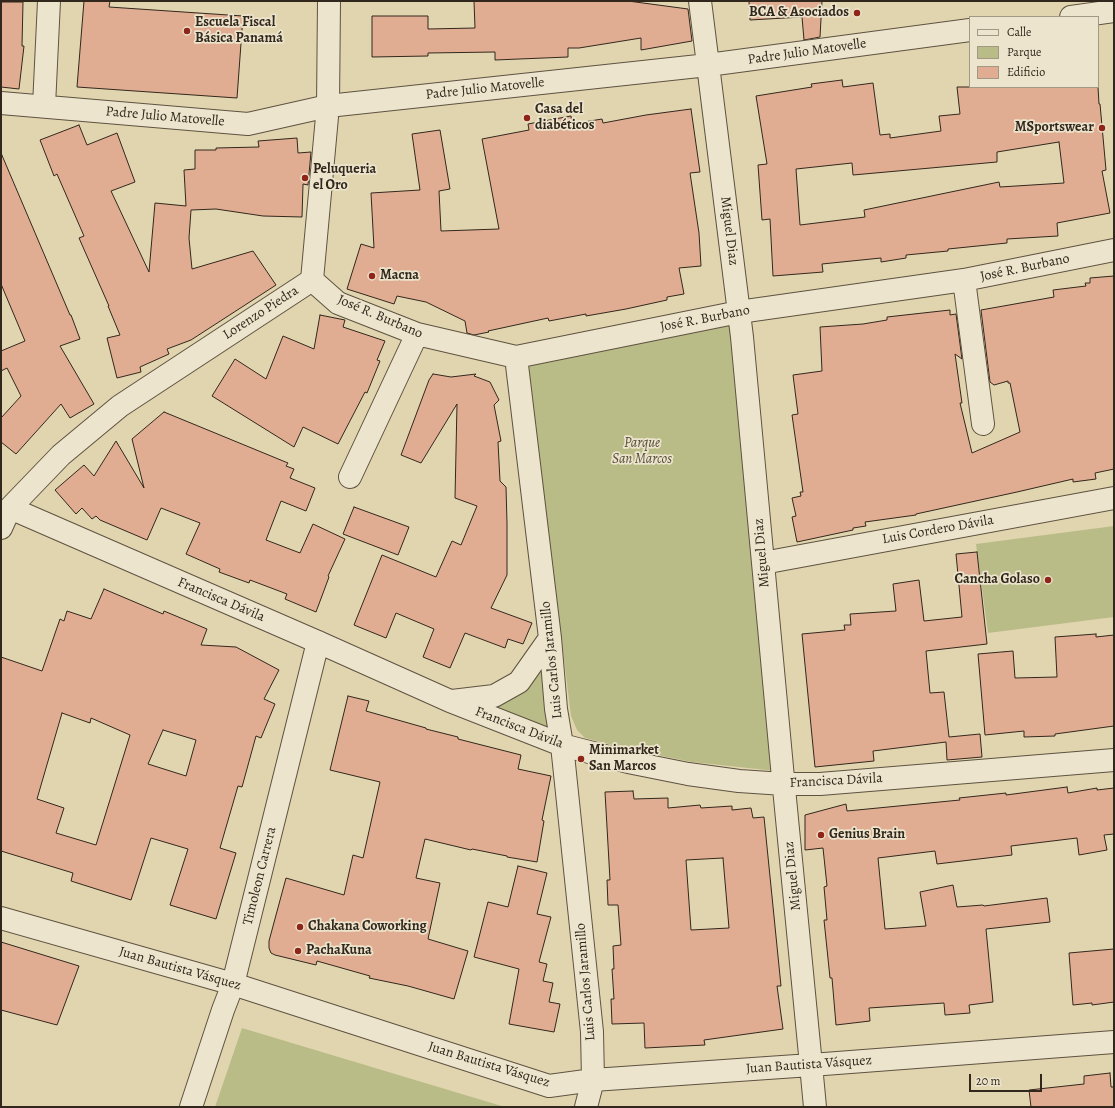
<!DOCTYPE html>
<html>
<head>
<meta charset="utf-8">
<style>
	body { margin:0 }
	#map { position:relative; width:1115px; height:1108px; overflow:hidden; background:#e1d5b0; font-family:Alegreya,serif }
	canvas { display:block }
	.frame { position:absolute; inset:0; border:2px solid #32271c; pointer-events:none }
	.legend { position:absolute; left:969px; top:16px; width:130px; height:72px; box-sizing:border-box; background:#ece4cc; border:1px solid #a29886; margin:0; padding:5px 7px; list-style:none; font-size:12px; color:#32271c }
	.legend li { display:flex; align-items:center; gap:8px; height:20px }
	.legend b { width:20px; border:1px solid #a29886 }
	.scale { position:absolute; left:969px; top:1074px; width:73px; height:18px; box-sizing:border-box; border:2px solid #32271c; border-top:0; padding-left:5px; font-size:12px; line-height:14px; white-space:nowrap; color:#32271c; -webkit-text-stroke:3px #ece4cc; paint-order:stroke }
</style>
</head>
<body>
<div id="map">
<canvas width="1115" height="1108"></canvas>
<div class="frame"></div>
<ul class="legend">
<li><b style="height:5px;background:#ece4cc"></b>Calle</li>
<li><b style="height:11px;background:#b9bc87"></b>Parque</li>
<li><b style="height:11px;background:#e1ad92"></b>Edificio</li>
</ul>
<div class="scale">20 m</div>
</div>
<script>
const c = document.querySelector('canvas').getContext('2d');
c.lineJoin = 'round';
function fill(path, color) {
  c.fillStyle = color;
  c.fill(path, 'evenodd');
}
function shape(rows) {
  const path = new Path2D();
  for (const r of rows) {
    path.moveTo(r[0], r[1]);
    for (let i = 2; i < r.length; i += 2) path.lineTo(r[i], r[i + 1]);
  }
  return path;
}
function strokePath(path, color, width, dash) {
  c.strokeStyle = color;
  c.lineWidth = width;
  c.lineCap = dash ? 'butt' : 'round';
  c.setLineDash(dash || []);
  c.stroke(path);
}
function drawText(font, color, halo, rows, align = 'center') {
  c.font = font + ' Alegreya,serif';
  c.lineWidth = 3.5;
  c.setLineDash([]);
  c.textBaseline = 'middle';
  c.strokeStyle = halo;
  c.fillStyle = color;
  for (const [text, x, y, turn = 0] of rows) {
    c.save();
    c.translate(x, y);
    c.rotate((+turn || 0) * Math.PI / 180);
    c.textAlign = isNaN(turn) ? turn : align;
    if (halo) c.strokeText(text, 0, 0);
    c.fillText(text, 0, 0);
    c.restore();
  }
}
fill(shape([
	[734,324,776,771,692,762,632,750,585,738,577,730,571,716,527,364],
	[1114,526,1114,617,988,633,976,544],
	[546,654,553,735,476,706],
	[242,1028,505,1107,215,1107]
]), '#b9bc87');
const building = shape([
	[84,1,110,1,109,7,243,16,237,98,77,87,84,1],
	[474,1,628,1,688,9,692,41,641,50,641,38,579,48,568,48,568,57,495,60,495,52,428,53,428,56,372,57,372,16,428,16,428,29,475,28,474,1],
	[749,1,822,1,820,37,804,40,802,17,750,20,749,1],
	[1,2,23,2,22,46,24,46,19,89,1,87,1,2],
	[842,80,843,87,873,83,880,135,890,134,890,138,941,131,939,116,960,114,957,87,1098,87,1099,104,1100,104,1106,170,1102,171,1110,213,1057,223,1058,236,1007,239,1007,243,948,249,948,251,906,255,906,258,881,262,881,258,822,264,823,272,773,276,770,219,762,220,758,165,767,164,756,96,812,87,811,84,842,80],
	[1059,142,1064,183,1000,187,999,182,864,210,865,217,800,225,796,169,852,163,853,175,997,162,997,152,1059,142],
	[691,109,700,172,690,173,699,233,701,266,679,268,684,294,667,297,667,300,626,309,586,316,586,314,549,321,548,318,488,331,489,332,474,335,467,333,465,321,426,302,397,296,394,304,347,289,361,244,374,248,371,193,420,190,412,134,440,130,450,189,439,191,441,231,499,229,482,139,529,130,528,124,571,116,572,124,602,119,603,123,646,115,691,109],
	[79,125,87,145,117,133,135,182,111,191,149,272,155,203,186,206,184,170,195,169,195,150,216,150,216,148,259,147,258,141,297,138,298,153,311,152,308,185,303,184,302,217,263,216,216,209,191,210,189,238,192,269,253,251,276,285,191,340,167,349,169,354,140,367,141,372,117,378,107,338,120,335,108,306,109,306,79,238,84,236,57,174,54,176,40,140,79,125],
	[1,153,70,315,71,315,80,339,60,346,94,404,70,418,61,404,16,454,1,442,1,418,21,396,7,368,1,371,1,351,25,341,1,284,1,153],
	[1114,276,1114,469,1095,473,1096,479,1073,482,1073,479,1017,492,916,514,916,515,865,522,866,526,853,528,853,530,797,542,792,517,796,516,792,498,801,496,800,492,803,492,792,415,798,414,793,375,822,371,820,327,863,324,887,320,887,317,950,310,950,315,956,314,962,359,955,354,962,403,960,403,972,453,1020,432,1010,383,1008,383,1008,381,994,385,990,382,981,310,1054,297,1053,290,1086,286,1085,283,1090,283,1090,278,1114,276],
	[320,315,345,320,343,327,385,341,377,360,380,361,367,393,365,392,338,444,303,427,294,447,212,396,235,359,266,379,283,336,314,349,320,315],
	[433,374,451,377,476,374,474,376,490,382,499,400,494,405,501,441,498,442,500,481,506,487,507,523,507,575,491,608,532,623,523,644,508,639,505,648,465,633,450,668,423,657,434,629,396,613,386,638,354,625,382,555,436,577,452,541,461,545,477,506,455,498,457,404,421,463,401,455,429,380,433,374],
	[164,412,288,463,286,466,294,469,290,478,315,488,306,511,281,501,266,540,300,553,313,524,345,539,328,576,329,577,316,612,285,599,287,594,250,580,249,583,219,572,220,569,186,554,200,523,161,508,147,540,100,520,96,516,92,519,82,508,76,514,55,490,84,465,94,476,116,441,144,488,132,439,164,412],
	[354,507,409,527,398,555,343,534,354,507],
	[977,552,987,644,926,651,930,693,944,692,949,737,980,734,982,757,947,760,946,742,873,751,874,761,815,767,802,634,845,630,844,625,851,625,850,614,896,611,893,584,919,580,924,621,962,617,956,554,977,552],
	[104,589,163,614,164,611,207,629,201,645,236,647,279,670,264,699,275,704,261,738,256,736,242,787,238,786,220,848,236,853,216,919,170,905,188,849,151,838,131,900,71,881,73,873,1,851,1,657,42,671,60,619,64,621,67,611,91,619,104,589],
	[62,713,90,723,91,718,130,735,96,845,56,833,64,808,37,799,62,713],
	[163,730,196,740,186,776,148,764,163,730],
	[1096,634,1096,637,1114,635,1114,726,1055,734,1055,736,1024,737,1024,731,985,735,978,654,1013,651,1015,678,1057,677,1055,637,1096,634],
	[348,696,369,701,366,711,426,728,426,729,458,737,458,739,521,755,518,769,551,776,542,820,544,821,537,862,507,857,507,856,472,849,471,850,425,839,416,878,440,883,428,939,468,951,454,999,408,986,369,978,370,976,317,961,316,965,275,955,271,953,269,948,269,941,286,878,344,895,353,855,363,858,380,782,330,770,348,696],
	[1067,787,1068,793,1097,788,1097,790,1114,788,1114,834,1104,835,1107,850,1079,855,1077,838,1011,846,1012,855,937,864,935,851,878,858,885,929,926,926,920,892,953,885,957,907,983,905,984,906,1047,898,1050,922,986,929,993,1002,969,1005,970,1013,945,1015,944,1003,869,1008,870,1021,836,1025,832,978,830,978,824,920,827,920,824,887,827,886,823,848,805,850,805,815,846,804,847,811,960,800,959,798,1006,793,1006,795,1067,787],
	[633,791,634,799,668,798,668,808,700,805,701,808,732,806,732,810,751,808,753,818,764,817,781,986,777,986,783,1029,704,1040,705,1045,645,1048,644,1023,612,1024,611,999,614,999,612,969,614,969,613,946,621,945,618,905,608,905,607,880,610,880,605,792,633,791],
	[723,858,729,928,691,930,686,860,723,858],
	[518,866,547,873,537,914,551,917,539,962,547,964,543,981,553,983,549,1002,560,1004,554,1032,509,1024,519,969,474,957,488,902,508,907,518,866],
	[1,942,79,966,57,1025,1,1010,1,942],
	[1114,949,1114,1002,1092,1005,1092,1003,1073,1005,1069,953,1114,949],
	[1110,1073,1111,1087,1114,1087,1114,1107,1031,1107,1029,1090,1084,1084,1084,1076,1110,1073]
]);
fill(building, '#e1ad92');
strokePath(building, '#32271c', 1);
const minor = shape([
	[700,1,742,337,783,778,811,1065,815,1107],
	[1071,17,1114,11],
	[1,103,248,124,328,106,708,65,970,30],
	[44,106,49,1],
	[312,280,338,303,417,334,516,357,739,312,964,280,1114,250],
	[964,280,983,424],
	[516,357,550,638,556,709,562,745,592,1032,593,1080,586,1107],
	[350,477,417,334],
	[10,508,318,642,450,701,562,745,628,762,688,774,739,781,784,784,820,784,1114,760],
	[1,528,10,508,61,455,120,406,312,280,328,106,329,1],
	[763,563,1114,498],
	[452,701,494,696,519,682,550,638],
	[1,918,233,984,549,1086,593,1080,811,1065,1114,1042],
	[191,1107,223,1010,233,984,318,642]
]);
strokePath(minor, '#5e5241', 24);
strokePath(minor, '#ece4cc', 22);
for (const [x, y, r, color] of [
	[857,13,4,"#8f2418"],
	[187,31,4,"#8f2418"],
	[527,118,4,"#8f2418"],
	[1102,128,4,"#8f2418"],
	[305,178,4,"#8f2418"],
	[372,276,4,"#8f2418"],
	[1048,580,4,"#8f2418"],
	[581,759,4,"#8f2418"],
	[821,835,4,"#8f2418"],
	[300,927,4,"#8f2418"],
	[298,951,4,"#8f2418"]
]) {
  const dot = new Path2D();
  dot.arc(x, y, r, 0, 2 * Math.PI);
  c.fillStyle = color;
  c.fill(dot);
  strokePath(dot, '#ece4cc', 1.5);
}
drawText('bold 14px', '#32271c', '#ece4cc', [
	["BCA & Asociados",849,13,"right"],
	["Escuela Fiscal",195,23],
	["Básica Panamá",195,39],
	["Casa del",535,110],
	["diabéticos",535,126],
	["MSportswear",1094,128,"right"],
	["Peluqueria",313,170],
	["el Oro",313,186],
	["Macna",380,276],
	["Cancha Golaso",1040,580,"right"],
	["Minimarket",589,751],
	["San Marcos",589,767],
	["Genius Brain",829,835],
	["Chakana Coworking",308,927],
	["PachaKuna",306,951]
], 'left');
drawText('14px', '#32271c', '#ece4cc', [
	["Padre Julio Matovelle",807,52,-8],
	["Padre Julio Matovelle",485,89,-6],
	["Padre Julio Matovelle",165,117,5],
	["Miguel Diaz",729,231,83],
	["José R. Burbano",1025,268,-12],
	["Lorenzo Piedra",261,313,-33],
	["José R. Burbano",380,317,23],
	["José R. Burbano",705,319,-11],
	["Luis Cordero Dávila",938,530,-10],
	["Miguel Diaz",762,553,-95],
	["Francisca Dávila",221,600,23],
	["Luis Carlos Jaramillo",552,660,-96],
	["Francisca Dávila",519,728,21],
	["Francisca Dávila",836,781,-3],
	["Timoleon Carrera",260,876,-76],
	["Miguel Diaz",793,876,-96],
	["Juan Bautista Vásquez",180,969,16],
	["Luis Carlos Jaramillo",586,982,-95],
	["Juan Bautista Vásquez",489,1065,17],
	["Juan Bautista Vásquez",809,1065,-4]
]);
drawText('italic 14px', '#544c37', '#ece4cc', [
	["Parque",642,444],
	["San Marcos",642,460]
]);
</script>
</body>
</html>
